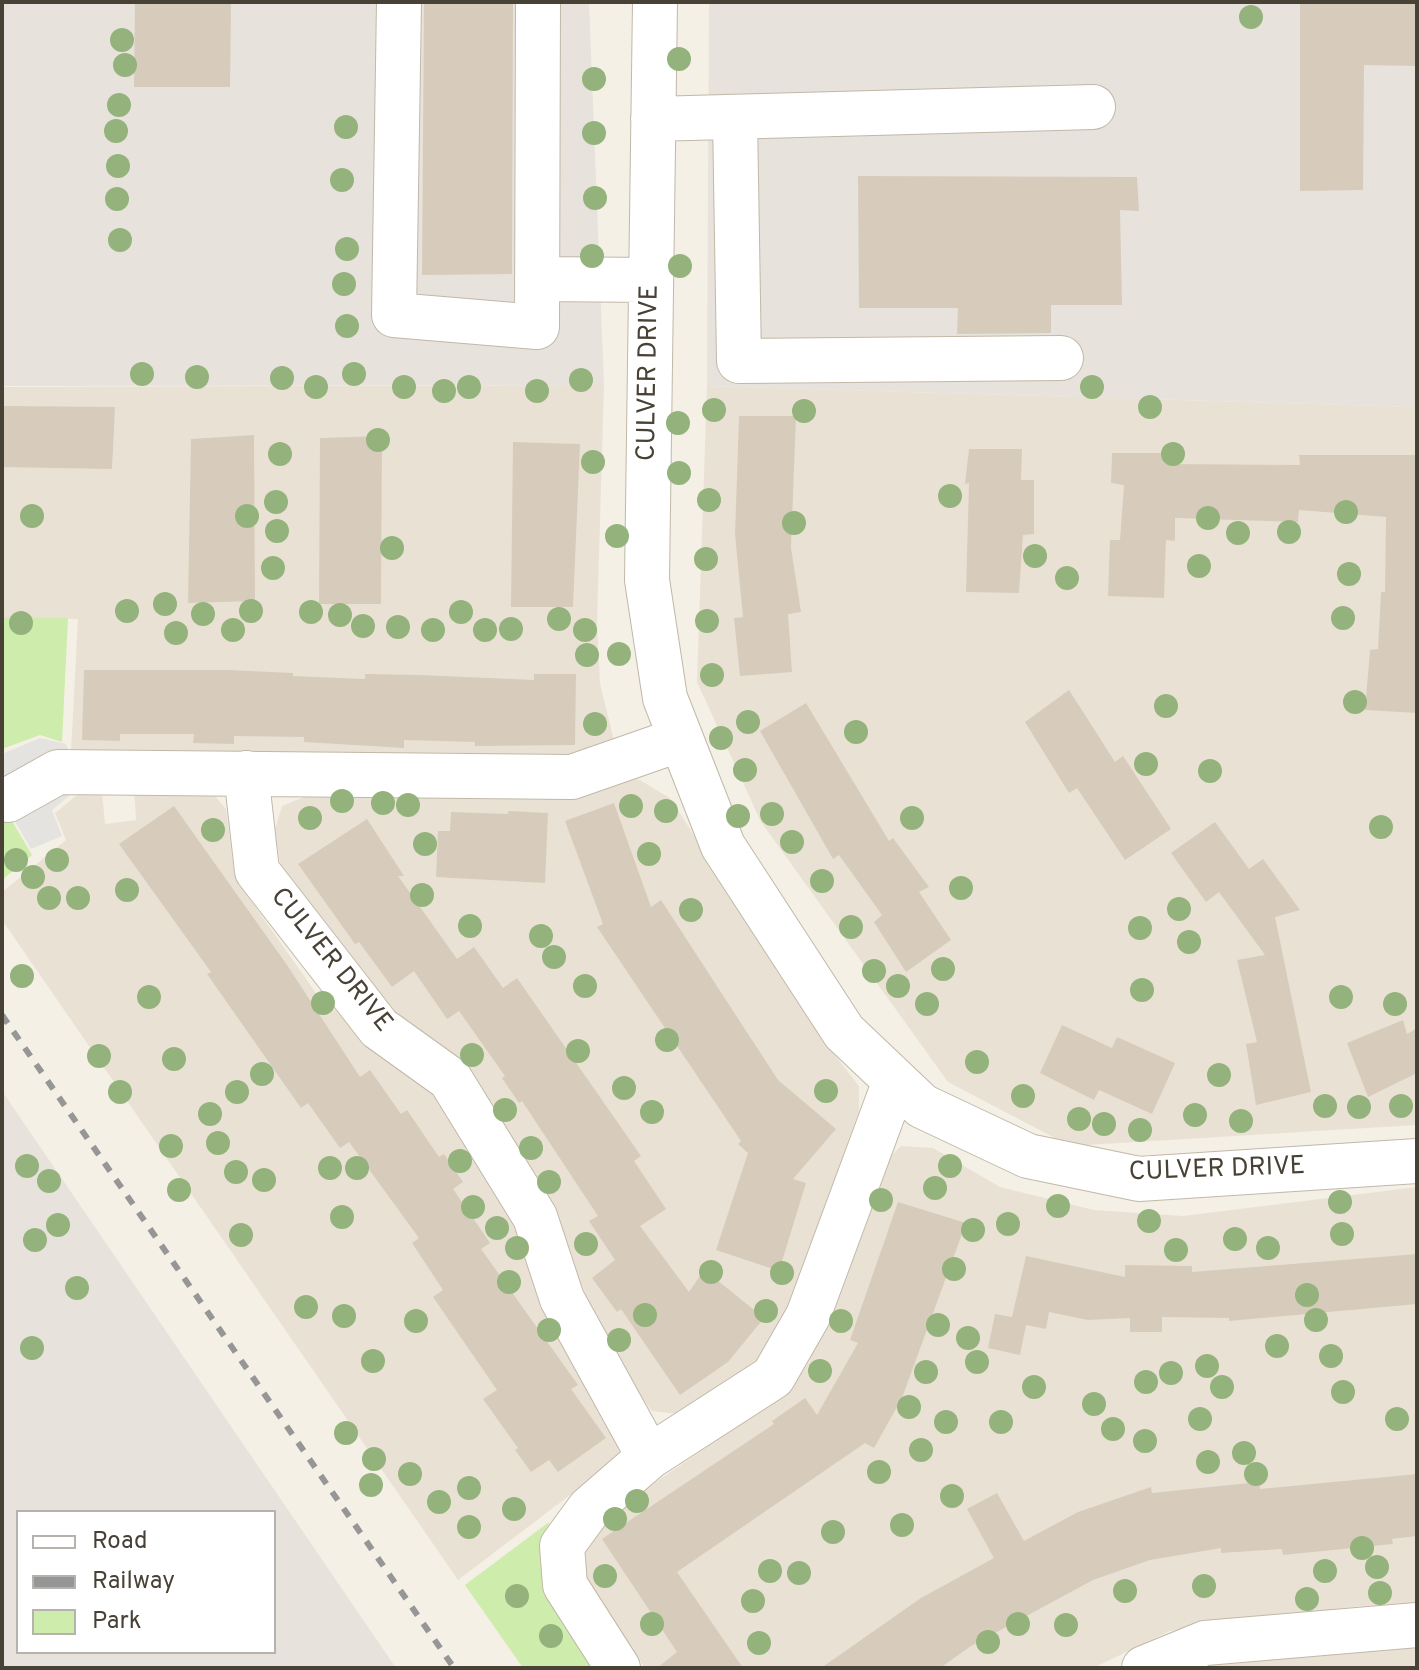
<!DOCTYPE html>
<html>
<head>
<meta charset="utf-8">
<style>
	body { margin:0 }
	#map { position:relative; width:1419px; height:1670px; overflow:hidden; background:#f4f0e6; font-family:Overpass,sans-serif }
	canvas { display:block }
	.frame { position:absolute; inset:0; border:4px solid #484135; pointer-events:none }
	.legend { position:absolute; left:16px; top:1510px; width:260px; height:144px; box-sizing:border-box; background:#fff; border:2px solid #b6b3ae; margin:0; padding:10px 14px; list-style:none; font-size:24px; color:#484135 }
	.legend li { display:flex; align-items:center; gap:16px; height:40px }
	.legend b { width:40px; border:2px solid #b6b3ae }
</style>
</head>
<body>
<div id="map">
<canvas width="1419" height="1670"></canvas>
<div class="frame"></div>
<ul class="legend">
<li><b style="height:10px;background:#fff"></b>Road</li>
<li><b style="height:10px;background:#969696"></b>Railway</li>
<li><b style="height:22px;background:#ceecac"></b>Park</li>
</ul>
</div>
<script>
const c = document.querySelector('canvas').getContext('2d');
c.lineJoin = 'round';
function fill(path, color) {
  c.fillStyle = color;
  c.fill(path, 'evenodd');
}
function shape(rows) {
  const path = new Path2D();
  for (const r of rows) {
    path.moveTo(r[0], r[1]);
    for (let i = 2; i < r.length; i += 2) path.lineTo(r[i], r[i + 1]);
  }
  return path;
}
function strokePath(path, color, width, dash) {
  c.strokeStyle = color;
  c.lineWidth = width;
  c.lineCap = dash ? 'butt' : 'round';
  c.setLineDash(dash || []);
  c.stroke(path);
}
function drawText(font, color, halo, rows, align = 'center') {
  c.font = font + ' Overpass,sans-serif';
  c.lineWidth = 8;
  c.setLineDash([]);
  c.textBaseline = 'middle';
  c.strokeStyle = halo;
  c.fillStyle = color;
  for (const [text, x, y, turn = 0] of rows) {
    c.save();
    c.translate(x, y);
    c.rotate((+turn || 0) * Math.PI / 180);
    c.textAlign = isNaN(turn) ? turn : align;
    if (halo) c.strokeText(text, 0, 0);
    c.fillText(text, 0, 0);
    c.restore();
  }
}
fill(shape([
	[604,385,597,624,600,683,614,741,560,756,71,750,78,619,2,617,2,387],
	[707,386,1417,407,1417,1125,1070,1146,948,1082,761,822,697,682],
	[638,779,670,798,834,1054,859,1086,859,1111,773,1353,678,1414,652,1411,627,1380,585,1294,549,1199,384,1008,321,928,280,863,275,829,282,806,309,795,604,784],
	[88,786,102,792,105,824,136,820,134,787,209,789,226,809,235,878,316,993,442,1101,520,1230,618,1434,619,1458,458,1580,2,920,2,892,66,840,55,813],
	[901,1146,933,1148,1000,1187,1094,1210,1183,1216,1417,1187,1417,1602,1352,1607,1170,1631,1093,1668,645,1668,585,1577,582,1546,596,1523,790,1390,809,1362,883,1163],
	[1417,1643,1417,1668,1187,1668,1189,1667]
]), '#e9e2d4');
fill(shape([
	[2,2,589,2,604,385,2,386],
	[709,2,1417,2,1417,407,707,386],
	[2,1091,396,1668,2,1668],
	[18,1512,274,1512,274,1652,18,1652]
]), '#e7e2db');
fill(shape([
	[2,617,68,618,62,742,40,735,2,749],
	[2,804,32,855,2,880],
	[549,1522,541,1558,599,1668,523,1668,465,1585]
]), '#ceecac');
fill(shape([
	[40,738,66,744,82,785,52,810,62,836,31,849,2,799,2,754]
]), '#e5e3df');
fill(shape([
	[135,2,231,2,230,87,134,87],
	[424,2,513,2,512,274,422,275],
	[1300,2,1417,2,1417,66,1364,65,1363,190,1300,191],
	[858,176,1137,177,1139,211,1120,210,1122,305,1051,305,1051,333,957,334,958,308,859,308],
	[3,406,115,407,112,469,2,467],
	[739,416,796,416,791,548,801,612,788,614,792,672,740,676,734,618,743,617,735,534],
	[254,435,255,601,188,603,191,439],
	[382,436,381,604,319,604,320,438],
	[513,442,580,444,573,607,511,607],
	[969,449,1022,449,1021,480,1034,480,1034,534,1023,535,1019,593,966,592,969,483,965,484],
	[1112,453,1166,453,1166,464,1300,465,1299,455,1417,455,1417,713,1365,710,1370,650,1378,649,1381,592,1385,592,1386,517,1299,510,1298,522,1175,518,1175,541,1166,540,1164,598,1108,596,1110,540,1120,540,1124,485,1111,483],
	[84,670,229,670,293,673,293,676,365,679,365,674,421,675,534,680,534,674,576,674,575,745,475,746,475,742,404,740,404,748,304,742,304,737,234,736,234,744,193,743,194,734,120,734,120,741,82,740],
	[1069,690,1115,762,1123,756,1171,829,1125,860,1077,788,1069,793,1025,722],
	[806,703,889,841,893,838,929,887,919,892,951,940,906,972,874,922,882,915,839,855,833,859,760,731],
	[614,803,651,907,661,900,778,1080,836,1129,793,1179,806,1183,779,1271,716,1250,748,1153,738,1144,741,1141,597,927,603,924,565,821],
	[174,806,287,965,360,1077,370,1070,401,1114,407,1110,439,1157,444,1154,463,1182,453,1189,490,1243,481,1249,578,1385,571,1389,606,1438,558,1472,549,1460,531,1472,515,1450,518,1448,483,1399,497,1390,433,1297,443,1290,412,1243,419,1238,349,1142,340,1148,308,1103,301,1108,207,974,211,972,119,844],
	[508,811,548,813,545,883,436,877,438,831,450,831,451,812,508,814],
	[367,819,404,876,398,876,457,959,474,947,503,988,517,978,641,1156,634,1161,666,1209,640,1226,689,1292,706,1267,712,1276,764,1318,728,1362,680,1395,621,1309,617,1312,592,1278,615,1260,589,1221,598,1216,522,1101,519,1103,502,1078,505,1076,459,1011,447,1019,414,971,392,987,359,942,355,944,298,864],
	[1215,822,1249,869,1263,859,1300,910,1275,917,1311,1092,1256,1105,1246,1044,1257,1042,1237,960,1265,955,1219,892,1206,902,1171,853],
	[1403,1020,1407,1034,1417,1028,1417,1073,1368,1097,1347,1043],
	[1062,1025,1112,1048,1117,1037,1175,1063,1152,1114,1099,1090,1094,1100,1040,1073],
	[898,1202,966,1223,902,1398,874,1448,865,1443,677,1572,743,1668,657,1668,677,1652,602,1539,774,1424,772,1421,805,1398,817,1415,858,1343,850,1340],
	[1417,1254,1417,1304,1229,1321,1229,1318,1162,1317,1162,1332,1130,1332,1130,1318,1088,1320,1049,1312,1046,1329,1026,1325,1020,1355,988,1348,995,1314,1012,1317,1026,1256,1125,1277,1125,1265,1192,1266,1192,1272],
	[1417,1474,1417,1536,1392,1539,1393,1544,1283,1555,1282,1549,1221,1553,1221,1548,1150,1560,1093,1580,971,1646,940,1668,821,1668,921,1598,994,1558,967,1509,997,1493,1024,1541,1078,1512,1151,1487,1152,1493,1259,1482,1260,1489]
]), '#d7ccbb');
const minor = shape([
	[399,2,394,315,537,327,538,2],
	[655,2,647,580,665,698,723,846,844,1032,922,1106,1028,1156,1139,1179,1417,1161],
	[735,117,739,361,1061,358],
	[653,119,1093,107],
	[537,279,651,280],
	[246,773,257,871,379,1028,450,1079,535,1217,562,1299,649,1457],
	[8,800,58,772,572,777,681,739],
	[618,1668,565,1585,562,1546,589,1509,649,1457,773,1377,808,1316,895,1081],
	[1144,1668,1205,1643,1417,1625]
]);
strokePath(minor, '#c1b8a8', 46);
strokePath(minor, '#fff', 44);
strokePath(shape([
	[2,1015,454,1668]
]), '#969696', 6, [10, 10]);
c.fillStyle = '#94b27b';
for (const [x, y] of [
	[1251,17],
	[122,40],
	[679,59],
	[125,65],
	[594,79],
	[119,105],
	[346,127],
	[116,131],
	[594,133],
	[118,166],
	[342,180],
	[595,198],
	[117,199],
	[120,240],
	[347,249],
	[592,256],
	[680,266],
	[344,284],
	[347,326],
	[142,374],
	[354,374],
	[197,377],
	[282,378],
	[581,380],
	[316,387],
	[404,387],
	[469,387],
	[1092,387],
	[444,391],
	[537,391],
	[1150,407],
	[714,410],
	[804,411],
	[678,423],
	[378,440],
	[280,454],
	[1173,454],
	[593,462],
	[679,473],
	[950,496],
	[709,500],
	[276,502],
	[1346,512],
	[32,516],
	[247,516],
	[1208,518],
	[794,523],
	[277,531],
	[1289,532],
	[1238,533],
	[617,536],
	[392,548],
	[1035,556],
	[706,559],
	[1199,566],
	[273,568],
	[1349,574],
	[1067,578],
	[165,604],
	[127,611],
	[251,611],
	[311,612],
	[461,612],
	[203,614],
	[340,615],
	[1343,618],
	[559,619],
	[707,621],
	[21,623],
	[363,626],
	[398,627],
	[511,629],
	[233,630],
	[433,630],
	[485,630],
	[585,630],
	[176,633],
	[619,654],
	[587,655],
	[712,675],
	[1355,702],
	[1166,706],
	[748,722],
	[595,724],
	[856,732],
	[721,738],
	[1146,764],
	[745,770],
	[1210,771],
	[342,801],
	[383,803],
	[408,805],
	[631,806],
	[666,811],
	[772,814],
	[738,816],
	[310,818],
	[912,818],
	[1381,827],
	[213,830],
	[792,842],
	[425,844],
	[649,854],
	[16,860],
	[57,860],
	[33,877],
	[822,881],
	[961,888],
	[127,890],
	[422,895],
	[49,898],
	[78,898],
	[1179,909],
	[691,910],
	[470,926],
	[851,927],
	[1140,928],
	[541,936],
	[1189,942],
	[554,957],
	[943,969],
	[874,971],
	[22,976],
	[585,986],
	[898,986],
	[1142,990],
	[149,997],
	[1341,997],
	[323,1003],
	[927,1004],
	[1395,1004],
	[667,1040],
	[578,1051],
	[472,1055],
	[99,1056],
	[174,1059],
	[977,1062],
	[262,1074],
	[1219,1075],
	[624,1088],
	[826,1091],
	[120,1092],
	[237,1092],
	[1023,1096],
	[1325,1106],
	[1401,1106],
	[1359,1107],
	[505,1110],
	[652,1112],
	[210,1114],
	[1195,1115],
	[1079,1119],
	[1241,1121],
	[1104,1124],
	[1140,1130],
	[218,1143],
	[171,1146],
	[531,1148],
	[460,1161],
	[27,1166],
	[950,1166],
	[330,1168],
	[357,1168],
	[236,1172],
	[264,1180],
	[49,1181],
	[549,1182],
	[935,1188],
	[179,1190],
	[881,1200],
	[1340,1202],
	[1058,1206],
	[473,1207],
	[342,1217],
	[1149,1221],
	[1008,1224],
	[58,1225],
	[497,1228],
	[973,1230],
	[1342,1234],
	[241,1235],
	[1235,1239],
	[35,1240],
	[586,1244],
	[517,1248],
	[1268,1248],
	[1176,1250],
	[954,1269],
	[711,1272],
	[782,1273],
	[509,1282],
	[77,1288],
	[1307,1295],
	[306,1307],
	[766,1311],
	[645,1315],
	[344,1316],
	[1316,1320],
	[416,1321],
	[841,1321],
	[938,1325],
	[549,1330],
	[968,1338],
	[619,1340],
	[1277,1346],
	[32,1348],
	[1331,1356],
	[373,1361],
	[977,1362],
	[1207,1366],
	[820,1371],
	[926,1372],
	[1171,1373],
	[1146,1382],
	[1034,1387],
	[1222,1387],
	[1343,1392],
	[1094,1404],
	[909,1407],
	[1200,1419],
	[1397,1419],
	[946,1422],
	[1001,1422],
	[1113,1429],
	[346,1433],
	[1145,1441],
	[921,1450],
	[1244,1453],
	[374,1459],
	[1208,1462],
	[879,1472],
	[410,1474],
	[1256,1474],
	[371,1485],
	[469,1488],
	[952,1496],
	[637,1501],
	[439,1502],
	[514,1509],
	[615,1519],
	[902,1525],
	[469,1527],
	[833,1532],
	[1362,1548],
	[1377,1567],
	[770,1571],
	[1325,1571],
	[799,1573],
	[605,1576],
	[1204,1586],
	[1125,1591],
	[1380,1593],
	[517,1596],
	[1307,1599],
	[753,1601],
	[652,1624],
	[1018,1624],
	[1066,1625],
	[551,1636],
	[988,1642],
	[759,1643]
]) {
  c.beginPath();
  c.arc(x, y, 12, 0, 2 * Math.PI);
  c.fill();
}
drawText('26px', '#484135', '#fff', [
	["CULVER DRIVE",650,373,-89],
	["CULVER DRIVE",330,961,51],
	["CULVER DRIVE",1217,1171,-2]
]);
</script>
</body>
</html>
